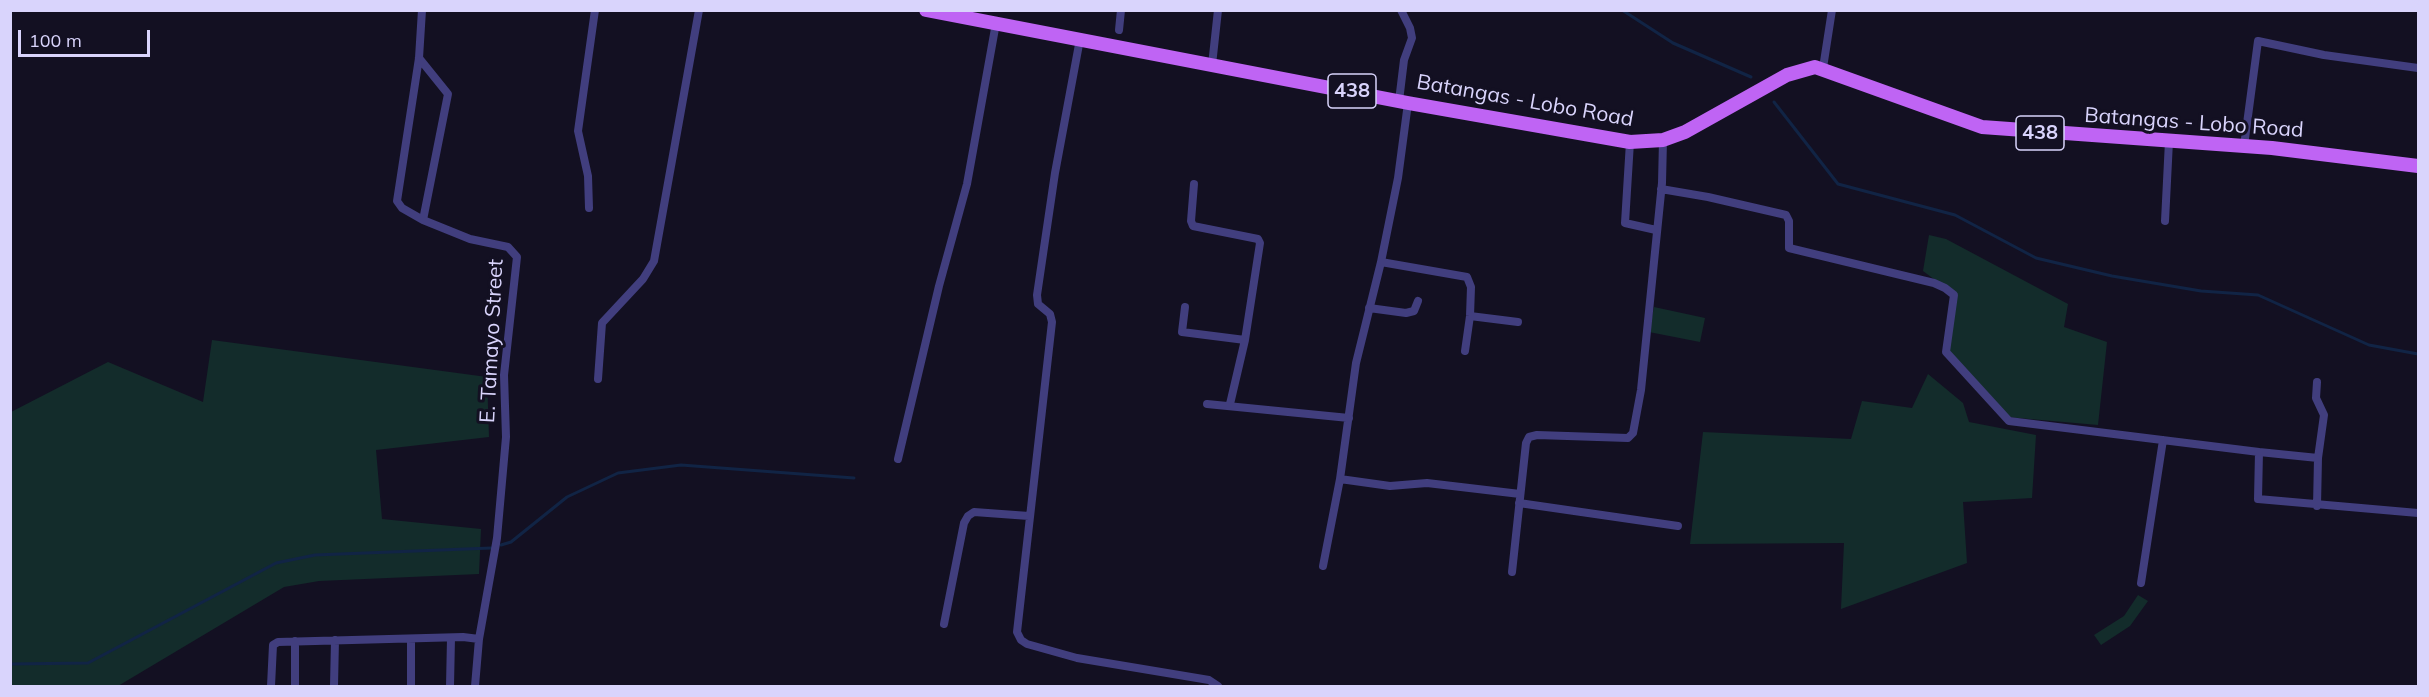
<!DOCTYPE html>
<html>
<head>
<meta charset="utf-8">
<style>
	body { margin:0 }
	#map { position:relative; width:2429px; height:697px; overflow:hidden; background:#131022; font-family:Mulish,sans-serif }
	canvas { display:block }
	.frame { position:absolute; inset:0; border:12px solid #d9d4fc; pointer-events:none }
	.scale { position:absolute; left:18px; top:30px; width:132px; height:27px; box-sizing:border-box; border:3px solid #d9d4fc; border-top:0; padding-left:8px; font-size:18px; line-height:21px; white-space:nowrap; color:#d9d4fc; -webkit-text-stroke:4px #131022; paint-order:stroke }
</style>
</head>
<body>
<div id="map">
<canvas width="2429" height="697"></canvas>
<div class="frame"></div>
<div class="scale">100 m</div>
</div>
<script>
const c = document.querySelector('canvas').getContext('2d');
c.lineJoin = 'round';
function fill(path, color) {
  c.fillStyle = color;
  c.fill(path, 'evenodd');
}
function shape(rows) {
  const path = new Path2D();
  for (const r of rows) {
    path.moveTo(r[0], r[1]);
    for (let i = 2; i < r.length; i += 2) path.lineTo(r[i], r[i + 1]);
  }
  return path;
}
function strokePath(path, color, width, dash) {
  c.strokeStyle = color;
  c.lineWidth = width;
  c.lineCap = dash ? 'butt' : 'round';
  c.setLineDash(dash || []);
  c.stroke(path);
}
function drawText(font, color, halo, rows, align = 'center') {
  c.font = font + ' Mulish,sans-serif';
  c.lineWidth = 6;
  c.setLineDash([]);
  c.textBaseline = 'middle';
  c.strokeStyle = halo;
  c.fillStyle = color;
  for (const [text, x, y, turn = 0] of rows) {
    c.save();
    c.translate(x, y);
    c.rotate((+turn || 0) * Math.PI / 180);
    c.textAlign = isNaN(turn) ? turn : align;
    if (halo) c.strokeText(text, 0, 0);
    c.fillText(text, 0, 0);
    c.restore();
  }
}
fill(shape([
	[1929,235,1946,239,2068,304,2064,327,2107,342,2098,425,2007,417,1947,353,1954,294,1923,271],
	[1654,307,1705,318,1700,342,1649,332],
	[212,340,487,377,489,437,376,450,382,519,481,529,479,574,319,581,284,587,118,686,11,686,11,412,108,362,203,402],
	[1928,374,1963,403,1969,422,2036,435,2032,498,1963,502,1967,563,1841,609,1844,543,1690,544,1703,432,1851,439,1862,401,1912,408],
	[2138,595,2148,601,2130,626,2101,645,2094,635,2124,616]
]), '#132c2b');
strokePath(shape([
	[1622,10,1673,43,1751,77],
	[1774,102,1838,184,1955,215,2036,258,2112,276,2201,291,2258,295,2369,345,2418,354],
	[501,545,511,542,567,497,618,473,681,465,854,478],
	[10,664,88,663,276,563,315,555,491,548]
]), '#112445', 3);
strokePath(shape([
	[422,10,419,58,397,201,402,208,423,220,470,239,508,247,517,257,504,375,506,437,497,538,479,639,475,686],
	[1119,30,1121,10],
	[1080,39,1055,173,1037,295,1038,304,1050,314,1052,322,1017,632,1021,640,1027,644,1077,658,1209,680,1218,686],
	[419,58,448,94,423,220],
	[1212,65,1218,10],
	[1823,68,1832,10],
	[1399,101,1404,60,1412,38,1410,28,1401,10],
	[1630,142,1625,223,1656,230],
	[2244,146,2258,41,2324,55,2418,68],
	[1194,184,1191,221,1193,226,1258,239,1260,243,1245,340,1230,404],
	[1661,189,1708,197,1786,215,1789,221,1789,248,1934,283,1945,288,1954,295,1946,352,2009,421,2259,452,2258,499,2418,513],
	[589,208,588,176,578,131,595,10],
	[2165,221,2169,141],
	[1381,262,1467,277,1471,287,1470,316,1465,351],
	[1185,307,1182,332,1245,340],
	[1369,308,1406,313,1414,311,1418,301],
	[1470,316,1518,322],
	[598,379,602,323,643,279,654,261,699,10],
	[2317,382,2316,398,2324,415,2318,458],
	[1207,404,1349,418],
	[2259,452,2318,458,2317,506],
	[898,459,939,286,967,184,996,23],
	[1340,479,1390,486,1427,483,1520,494],
	[1519,503,1678,526],
	[1323,566,1340,479,1356,363,1381,262,1398,178,1408,103],
	[1512,572,1526,443,1529,437,1537,435,1628,438,1633,433,1641,390,1662,183,1663,140],
	[2141,583,2163,440],
	[944,624,964,523,968,516,974,512,1029,516],
	[411,639,411,686],
	[271,686,273,645,278,642,463,637,479,639],
	[295,686,295,641],
	[334,686,335,640],
	[450,686,451,638]
]), '#413e7e', 8);
strokePath(shape([
	[926,10,1408,103,1630,142,1663,140,1685,132,1787,75,1815,67,1982,127,2272,148,2418,166]
]), '#bf64f4', 14);
for (const [x, y, w] of [
	[1352,91,48],
	[2040,133,48]
]) {
  const box = new Path2D();
  box.roundRect(x - w / 2, y - 17, w, 34, 4.5);
  c.fillStyle = '#131022';
  c.fill(box);
  strokePath(box, '#d9d4fc', 1.5);
}
drawText('bold 20px', '#d9d4fc', null, [
	["438",1352,91],
	["438",2040,133]
]);
drawText('21px', '#d9d4fc', '#131022', [
	["Batangas - Lobo Road",1525,101,10],
	["Batangas - Lobo Road",2194,123,4],
	["E. Tamayo Street",492,341,-87]
]);
</script>
</body>
</html>
